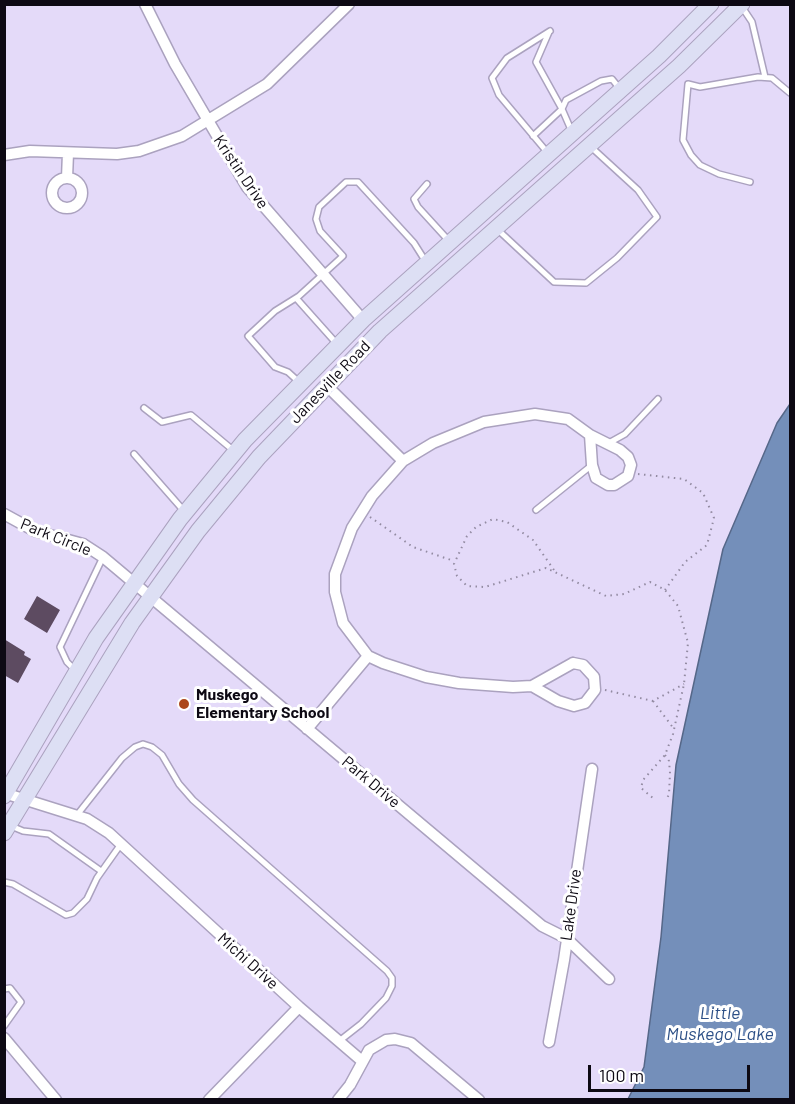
<!DOCTYPE html>
<html>
<head>
<meta charset="utf-8">
<style>
	body { margin:0 }
	#map { position:relative; width:795px; height:1104px; overflow:hidden; background:#e4daf9; font-family:Barlow,sans-serif }
	canvas { display:block }
	.frame { position:absolute; inset:0; border:6px solid #0d0913; pointer-events:none }
	.scale { position:absolute; left:588px; top:1065px; width:162px; height:27px; box-sizing:border-box; border:3px solid #0d0913; border-top:0; padding-left:8px; font-size:18px; line-height:21px; white-space:nowrap; color:#0d0913; -webkit-text-stroke:4px #fff; paint-order:stroke }
</style>
</head>
<body>
<div id="map">
<canvas width="795" height="1104"></canvas>
<div class="frame"></div>
<div class="scale">100 m</div>
</div>
<script>
const c = document.querySelector('canvas').getContext('2d');
c.lineJoin = 'round';
function fill(path, color) {
  c.fillStyle = color;
  c.fill(path, 'evenodd');
}
function shape(rows) {
  const path = new Path2D();
  for (const r of rows) {
    if (r.length === 3) {
      path.moveTo(r[0] + r[2], r[1]);
      path.arc(r[0], r[1], r[2], 0, 2 * Math.PI);
      continue;
    }
    path.moveTo(r[0], r[1]);
    for (let i = 2; i < r.length; i += 2) path.lineTo(r[i], r[i + 1]);
  }
  return path;
}
function strokePath(path, color, width, dash) {
  c.strokeStyle = color;
  c.lineWidth = width;
  c.lineCap = dash ? 'butt' : 'round';
  c.setLineDash(dash || []);
  c.stroke(path);
}
function drawText(font, color, halo, rows, align = 'center') {
  c.font = font + ' Barlow,sans-serif';
  c.lineWidth = 6;
  c.setLineDash([]);
  c.textBaseline = 'middle';
  c.strokeStyle = halo;
  c.fillStyle = color;
  for (const [text, x, y, turn = 0] of rows) {
    c.save();
    c.translate(x, y);
    c.rotate((+turn || 0) * Math.PI / 180);
    c.textAlign = isNaN(turn) ? turn : align;
    if (halo) c.strokeText(text, 0, 0);
    c.fillText(text, 0, 0);
    c.restore();
  }
}
const water = shape([
	[790,404,790,1099,628,1099,644,1067,661,937,676,765,723,549,777,423,790,404]
]);
fill(water, '#748fba');
strokePath(water, '#556788', 1.5);
fill(shape([
	[37,596,60,610,47,633,24,619],
	[4,639,25,652,24,655,31,659,18,683,4,675]
]), '#5d4b61');
const service = shape([
	[742,7,752,22,765,77],
	[572,132,562,109,566,100,601,81,612,79,620,89],
	[533,136,562,109,536,62,549,32],
	[547,152,499,95,492,78,507,58,550,31],
	[750,182,719,174,700,165,691,155,683,140,688,84,700,87,758,77,772,78,790,93],
	[427,184,414,199,418,207,449,241],
	[497,229,554,282,586,283,617,258,657,217,638,190,591,147],
	[296,298,337,344],
	[299,382,288,372,275,367,248,336,275,311,299,296,343,256,320,231,316,219,319,207,346,182,358,182,414,243,426,262],
	[144,408,162,422,191,415,234,451],
	[607,444,625,434,658,399],
	[134,454,184,511],
	[536,510,592,465],
	[75,670,67,662,60,647,103,557],
	[77,815,122,758,135,747,143,744,152,747,162,755,179,784,193,800,387,971,392,978,392,986,386,998,361,1024,338,1042],
	[11,826,23,831,49,834,101,871],
	[4,882,13,884,66,915,73,913,87,899,97,878,121,844],
	[4,989,10,988,21,1002,4,1026]
]);
const minor = shape([
	[145,4,175,64,247,187,363,320],
	[4,155,30,151,117,154,139,151,182,136,267,84,349,4],
	[67,178,68,153],
	[67,193,15],
	[326,385,403,461],
	[590,435,620,450,628,457,631,465,628,476,614,485,608,485,596,478,592,465,590,435],
	[4,514,35,531,83,544,103,557,497,888,542,926,566,938,609,979],
	[573,663,583,665,594,677,595,690,585,703,574,706,558,701,532,686,573,663],
	[532,686,513,687,459,683,426,677,383,663,368,656,343,623,335,592,335,574,352,528,372,496,403,461,433,443,484,422,535,414,568,419,590,435],
	[307,729,368,656],
	[4,793,87,819,109,833,299,1007,362,1061],
	[4,1038,56,1100],
	[549,1042,564,960,592,769],
	[209,1100,299,1007],
	[338,1100,350,1085,369,1050,386,1040,395,1039,411,1043,479,1100]
]);
const secondary = shape([
	[4,796,96,638,180,519,245,440,363,320,659,56,711,4],
	[4,833,132,623,198,531,259,457,380,331,679,66,742,4]
]);
strokePath(service, '#aba2bf', 8);
strokePath(minor, '#aba2bf', 13);
strokePath(secondary, '#aba2bf', 17);
strokePath(shape([
	[638,474,684,479,703,493,714,518,707,545,685,562,665,590],
	[370,517,413,547,454,561],
	[554,570,533,540,507,522,493,519,476,527,467,536,454,564,457,576,467,586,485,587,546,568,606,596,624,594,650,582,665,590,678,606,688,643,684,684,673,734,665,755,643,780,641,788,654,799],
	[605,690,653,701,684,684],
	[653,701,674,729],
	[665,755,669,761,670,773,669,794,666,801]
]), '#938ba2', 2, [1.5, 4.5]);
strokePath(service, '#fff', 5);
strokePath(minor, '#fff', 10);
strokePath(secondary, '#dddff4', 15);
for (const [x, y, r, color] of [
	[184,704,6,"#ac471b"]
]) {
  const dot = new Path2D();
  dot.arc(x, y, r, 0, 2 * Math.PI);
  c.fillStyle = color;
  c.fill(dot);
  strokePath(dot, '#fff', 2);
}
drawText('16px', '#0d0913', '#fff', [
	["Kristin Drive",241,172,56],
	["Janesville Road",330,382,-46],
	["Park Circle",56,537,22],
	["Park Drive",371,782,40],
	["Lake Drive",571,905,-82],
	["Michi Drive",248,961,42]
]);
drawText('bold 16px', '#0d0913', '#fff', [
	["Muskego",196,695],
	["Elementary School",196,713]
], 'left');
drawText('italic 18px', '#2d5087', '#fff', [
	["Little",720,1013],
	["Muskego Lake",720,1034]
]);
</script>
</body>
</html>
